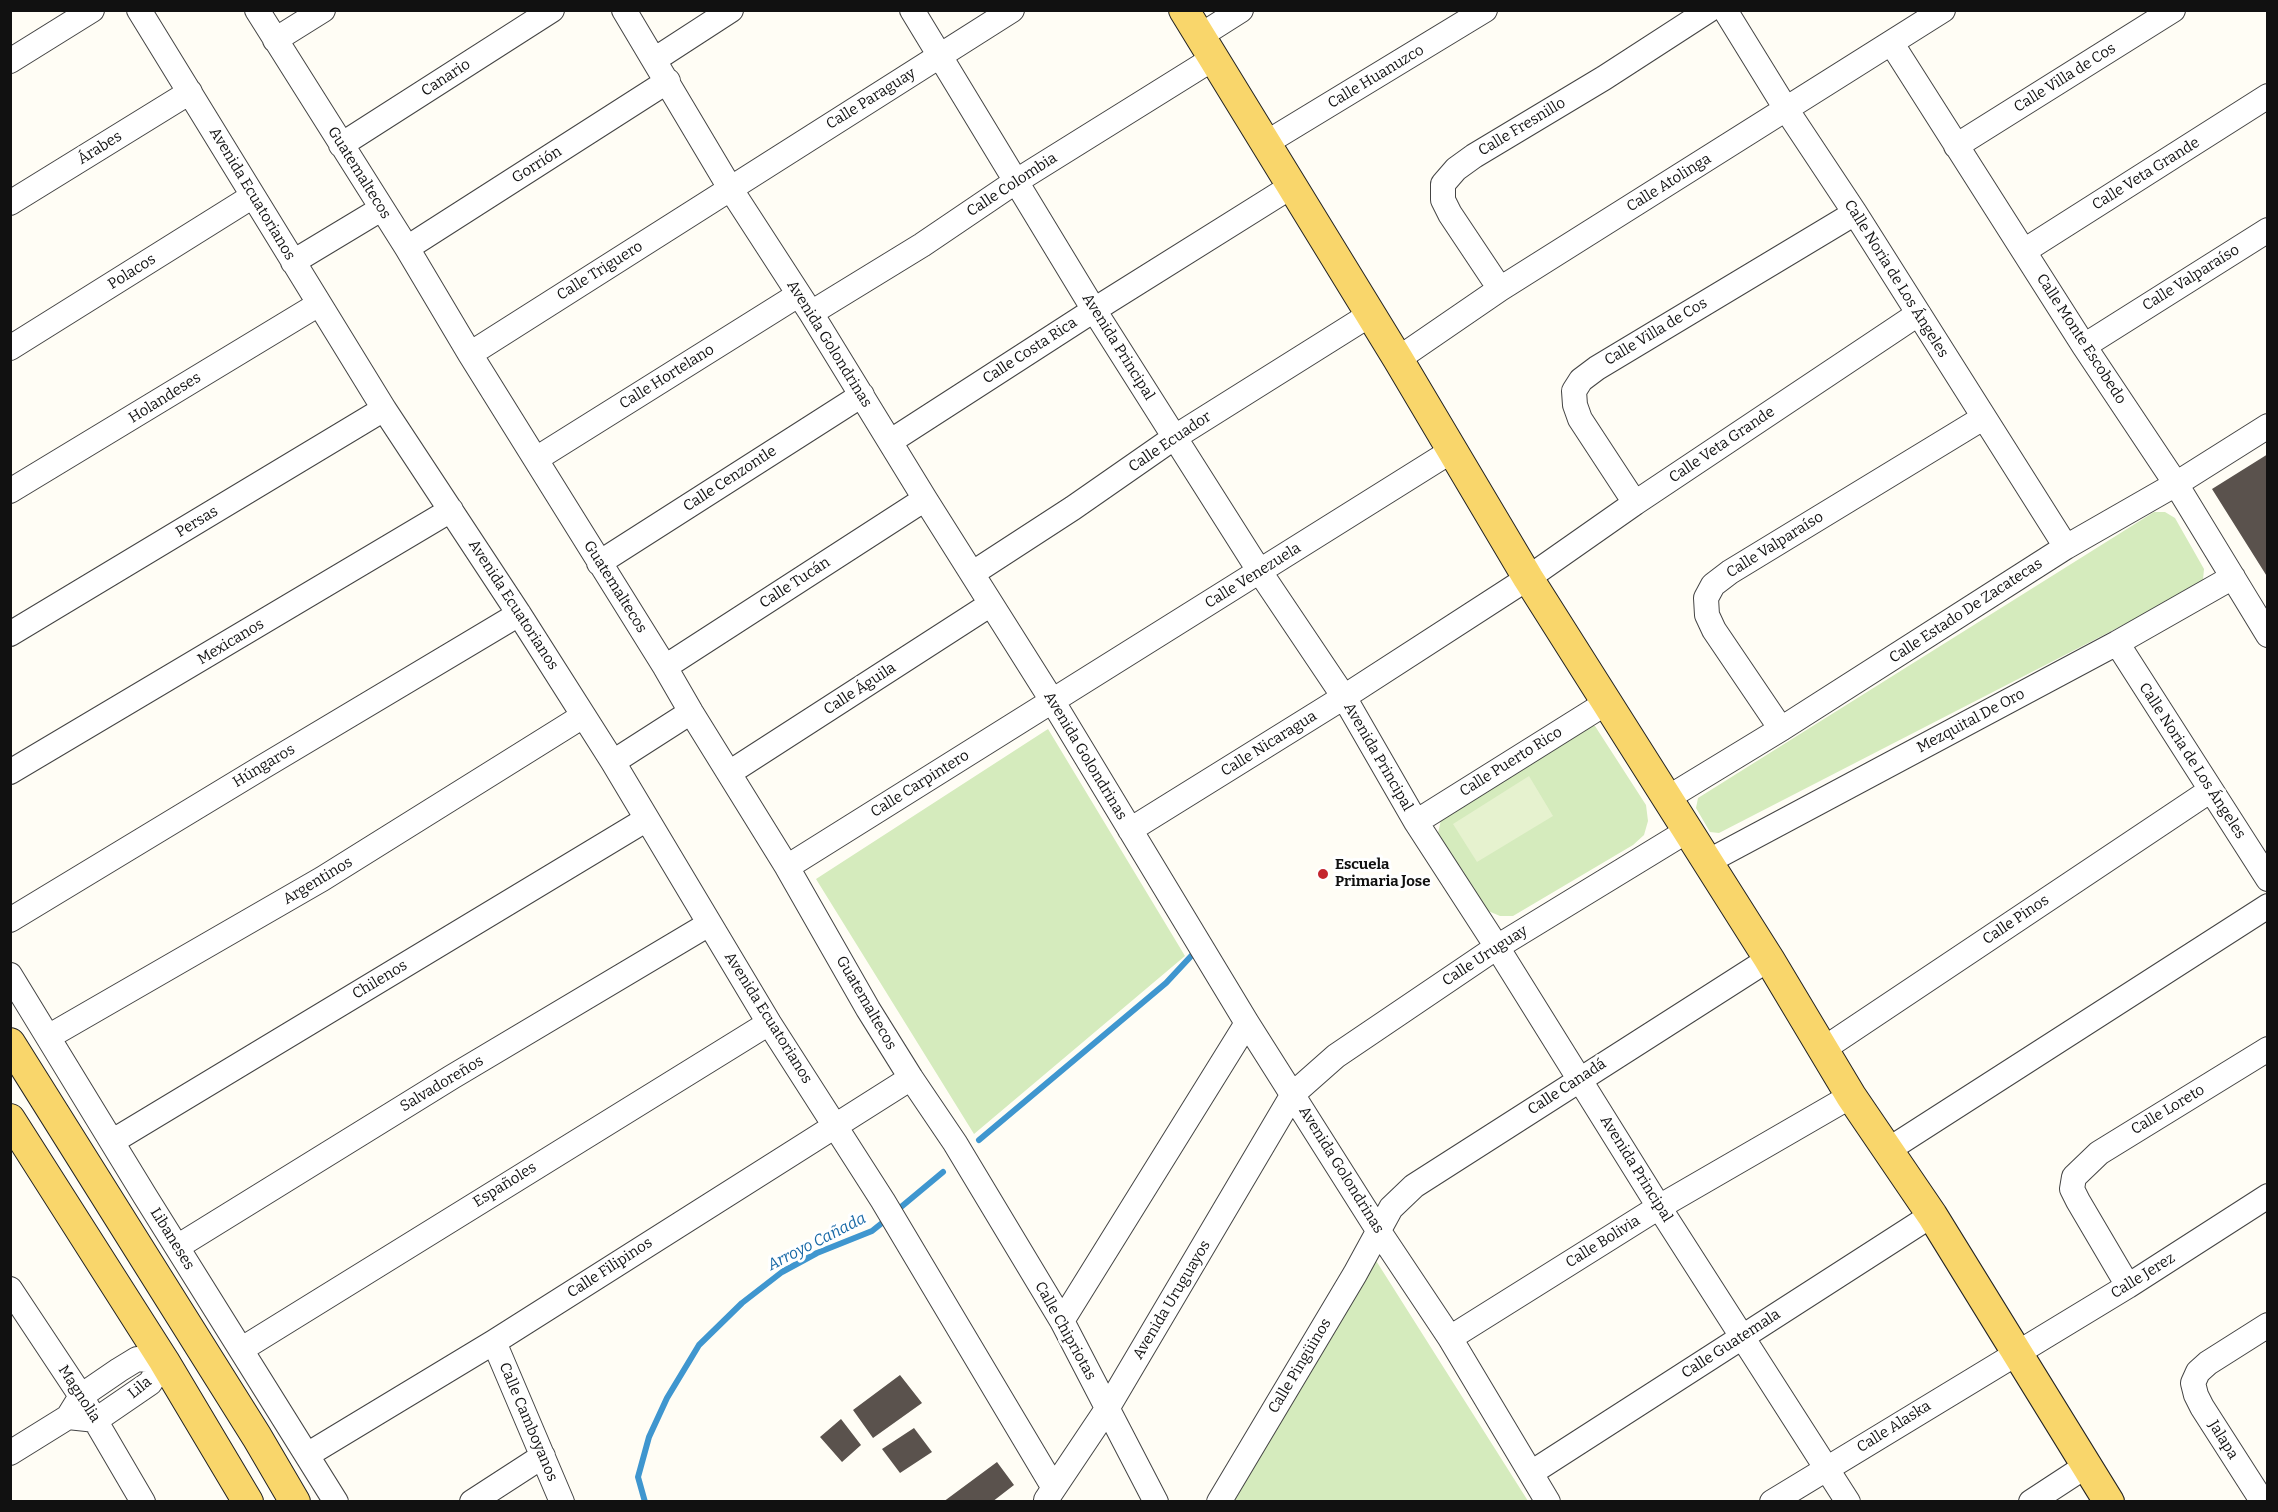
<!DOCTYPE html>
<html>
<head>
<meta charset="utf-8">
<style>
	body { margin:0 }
	#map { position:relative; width:2278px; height:1512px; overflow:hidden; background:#fffdf5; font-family:Bitter,serif }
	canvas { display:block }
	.frame { position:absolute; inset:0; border:12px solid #111; pointer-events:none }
</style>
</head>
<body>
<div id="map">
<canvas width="2278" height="1512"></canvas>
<div class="frame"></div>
</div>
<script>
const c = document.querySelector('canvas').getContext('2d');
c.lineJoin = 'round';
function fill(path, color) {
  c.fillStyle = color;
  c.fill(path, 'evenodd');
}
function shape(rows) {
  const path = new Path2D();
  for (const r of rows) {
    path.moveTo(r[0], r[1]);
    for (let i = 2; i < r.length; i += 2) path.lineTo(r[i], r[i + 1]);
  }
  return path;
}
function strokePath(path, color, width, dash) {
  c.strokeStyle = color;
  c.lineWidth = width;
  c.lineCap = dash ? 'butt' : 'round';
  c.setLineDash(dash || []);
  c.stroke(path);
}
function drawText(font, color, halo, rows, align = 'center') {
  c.font = font + ' Bitter,serif';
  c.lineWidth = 6;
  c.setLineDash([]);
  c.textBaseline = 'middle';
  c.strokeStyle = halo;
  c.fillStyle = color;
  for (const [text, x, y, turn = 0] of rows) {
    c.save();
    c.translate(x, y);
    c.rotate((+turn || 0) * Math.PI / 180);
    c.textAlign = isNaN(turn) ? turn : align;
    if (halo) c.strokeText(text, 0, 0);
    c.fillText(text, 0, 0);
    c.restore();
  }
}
fill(shape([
	[2154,512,2165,512,2175,518,2204,569,2203,580,2195,588,1719,833,1710,832,1696,808,1698,798],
	[1587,725,1595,726,1646,805,1648,821,1644,835,1633,845,1513,916,1500,916,1486,910,1453,860,1438,833,1441,820],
	[1048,729,1185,956,974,1134,816,879],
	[1375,1259,1528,1501,1231,1502]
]), '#d5ebbd');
fill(shape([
	[1529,776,1553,816,1477,862,1453,824]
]), '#e6f2cf');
strokePath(shape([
	[979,1140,1166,983,1193,954],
	[895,1212,943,1172],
	[645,1502,638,1477,649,1437,667,1398,699,1345,742,1303,782,1272,817,1253,872,1231,887,1219]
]), '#3f96cf', 6);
fill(shape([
	[2268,454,2268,578,2212,489],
	[900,1375,922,1403,873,1438,853,1410],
	[841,1419,861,1445,842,1462,820,1437],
	[914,1428,932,1452,900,1473,882,1449],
	[997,1462,1014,1485,992,1502,943,1502]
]), '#5a524d');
const minor = shape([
	[139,10,384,409,519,614,613,762,769,1023,883,1201,1054,1488],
	[257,10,407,248,470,354,665,667,691,712,787,867,868,1009,911,1078,955,1143,1062,1321,1156,1502],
	[624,10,730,188,811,313,925,499,1053,702,1247,1023,1378,1230,1450,1338,1548,1502],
	[912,10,1094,310,1260,572,1344,697,1416,822,1497,947,1659,1207,1848,1502],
	[1725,10,1786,109,1855,213,2066,547],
	[1200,36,1241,10],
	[275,40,323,10],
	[1892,44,2084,346,2176,484,2268,635],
	[654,60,731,10],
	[10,61,92,10],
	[1266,143,1485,10],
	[341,145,552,10],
	[1956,146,2173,10],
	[10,203,190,92],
	[407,248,668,81],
	[2024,251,2268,96],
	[293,262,381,209],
	[1500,289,1450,214,1443,200,1443,184,1456,169,1474,156,1604,78,1709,10],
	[811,313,922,245,1015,182,1214,58],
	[2084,346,2268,230],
	[10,348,253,196],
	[470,354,1012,10],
	[1398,359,1500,289,1943,10],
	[891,441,1094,310,1292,186],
	[536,459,798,295],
	[10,491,319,304],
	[1635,503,1580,419,1575,405,1574,391,1581,380,1597,368,1855,213],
	[599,563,862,395],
	[973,573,1073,508,1175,437,1371,314],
	[10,634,384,409],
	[2117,643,2268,879],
	[665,667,925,499],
	[1781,729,1714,630,1707,615,1706,598,1713,585,1730,572,1983,418],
	[613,762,691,712],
	[10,772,451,510],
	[729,773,991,604],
	[1666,799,1781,729,2066,547,2176,484,2268,426],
	[1416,822,1606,703],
	[1130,830,1344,697,1528,578,1635,503,1918,314],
	[1707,862,2117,643,2233,577],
	[787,867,1453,450],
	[10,920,261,768,519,614],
	[10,975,145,1196,336,1502],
	[48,1037,322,879,583,716],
	[1822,1050,2211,790],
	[113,1141,647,819],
	[1888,1150,2268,906],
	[177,1247,452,1077,709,924],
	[2128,1286,2078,1201,2072,1189,2074,1177,2099,1153,2268,1049],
	[10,1289,81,1396,143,1502],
	[1062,1321,1247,1023],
	[1450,1338,1659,1207,1851,1096],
	[494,1342,562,1502],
	[242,1349,769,1023],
	[10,1453,68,1417,81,1396,119,1370,137,1359,164,1361,150,1383,96,1420,68,1417],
	[307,1455,494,1342,911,1078],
	[1531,1473,1932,1215],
	[2259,1496,2202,1407,2196,1395,2193,1383,2198,1372,2208,1363,2268,1325],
	[1046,1500,1107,1409,1293,1094,1336,1056,1497,947,1687,831],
	[472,1502,543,1456],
	[1219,1502,1355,1274,1391,1208,1414,1186,1769,959],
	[1772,1502,2128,1286,2268,1196],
	[2031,1502,2086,1466]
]);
const major = shape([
	[1184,10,1398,359,1528,578,1769,959,1851,1096,1932,1215,2109,1502],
	[10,1043,257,1437,295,1502],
	[10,1119,164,1361,248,1502]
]);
strokePath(minor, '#444', 26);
strokePath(major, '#222', 32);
strokePath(minor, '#fff', 24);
strokePath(major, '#f9d66b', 30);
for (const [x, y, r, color] of [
	[1323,874,6,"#c4262e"]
]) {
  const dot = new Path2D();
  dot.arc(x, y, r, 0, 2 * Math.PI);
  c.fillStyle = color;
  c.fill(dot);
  strokePath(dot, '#fff', 2);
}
drawText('15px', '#111', '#fff', [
	["Calle Huanuzco",1376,77,-31],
	["Canario",446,78,-33],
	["Calle Villa de Cos",2065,78,-32],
	["Calle Paraguay",871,99,-32],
	["Calle Fresnillo",1522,127,-31],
	["Árabes",100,148,-32],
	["Gorrión",537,165,-32],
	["Guatemaltecos",359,173,58],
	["Calle Veta Grande",2146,174,-32],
	["Calle Atolinga",1669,183,-32],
	["Calle Colombia",1012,185,-33],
	["Avenida Ecuatorianos",252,194,59],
	["Calle Triguero",600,271,-32],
	["Polacos",132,272,-32],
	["Calle Valparaíso",2191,278,-32],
	["Calle Noria de Los Ángeles",1896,279,58],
	["Calle Villa de Cos",1656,332,-31],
	["Calle Monte Escobedo",2081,339,57],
	["Avenida Golondrinas",829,344,58],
	["Avenida Principal",1118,347,58],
	["Calle Costa Rica",1030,351,-33],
	["Calle Hortelano",667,377,-32],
	["Holandeses",165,398,-32],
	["Calle Ecuador",1170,442,-34],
	["Calle Veta Grande",1722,445,-34],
	["Calle Cenzontle",730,479,-33],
	["Persas",197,522,-31],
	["Calle Valparaíso",1775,545,-32],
	["Calle Venezuela",1253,576,-32],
	["Calle Tucán",795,583,-33],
	["Guatemaltecos",615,587,58],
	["Avenida Ecuatorianos",513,605,57],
	["Calle Estado De Zacatecas",1966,611,-33],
	["Mexicanos",231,642,-31],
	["Calle Águila",860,689,-33],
	["Mezquital De Oro",1971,721,-28],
	["Calle Nicaragua",1269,744,-32],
	["Avenida Golondrinas",1085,756,59],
	["Avenida Principal",1378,757,60],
	["Calle Noria de Los Ángeles",2192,761,57],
	["Calle Puerto Rico",1511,762,-32],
	["Húngaros",264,766,-31],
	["Calle Carpintero",920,784,-32],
	["Argentinos",318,881,-31],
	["Calle Pinos",2016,920,-34],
	["Calle Uruguay",1485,956,-33],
	["Chilenos",380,980,-31],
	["Guatemaltecos",866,1003,60],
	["Avenida Ecuatorianos",768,1018,58],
	["Salvadoreños",442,1084,-31],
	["Calle Canadá",1567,1087,-33],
	["Calle Loreto",2168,1110,-31],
	["Avenida Principal",1636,1169,58],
	["Avenida Golondrinas",1341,1170,58],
	["Españoles",505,1185,-32],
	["Libaneses",172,1239,58],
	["Calle Bolivia",1603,1242,-32],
	["Calle Filipinos",610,1268,-33],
	["Calle Jerez",2143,1276,-32],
	["Avenida Uruguayos",1172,1300,-59],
	["Calle Chipriotas",1065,1331,61],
	["Calle Guatemala",1731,1344,-33],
	["Calle Pingüinos",1300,1366,-59],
	["Lila",140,1388,-39],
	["Magnolia",79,1394,57],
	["Calle Camboyanos",528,1422,67],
	["Calle Alaska",1894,1427,-32],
	["Jalapa",2223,1440,58]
]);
drawText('bold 15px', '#111', '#fff', [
	["Escuela",1335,865],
	["Primaria Jose",1335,882]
], 'left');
drawText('italic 16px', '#1768a6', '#fff', [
	["Arroyo Cañada",817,1242,-27]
]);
</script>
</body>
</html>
